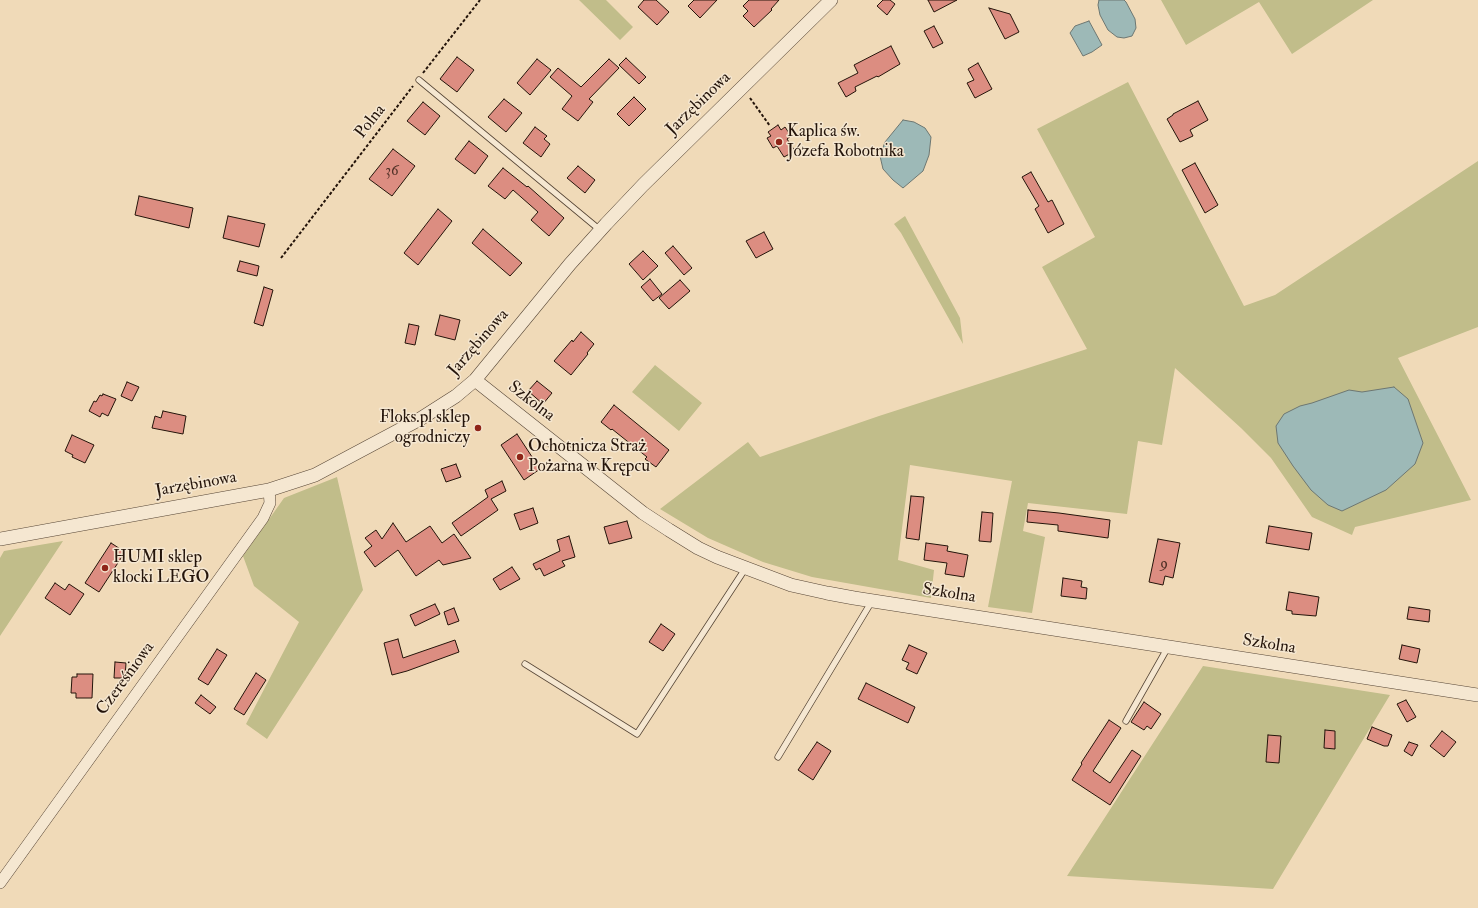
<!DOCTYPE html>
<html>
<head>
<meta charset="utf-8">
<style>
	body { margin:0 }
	canvas { display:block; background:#f0dab8 }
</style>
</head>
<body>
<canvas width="1478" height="908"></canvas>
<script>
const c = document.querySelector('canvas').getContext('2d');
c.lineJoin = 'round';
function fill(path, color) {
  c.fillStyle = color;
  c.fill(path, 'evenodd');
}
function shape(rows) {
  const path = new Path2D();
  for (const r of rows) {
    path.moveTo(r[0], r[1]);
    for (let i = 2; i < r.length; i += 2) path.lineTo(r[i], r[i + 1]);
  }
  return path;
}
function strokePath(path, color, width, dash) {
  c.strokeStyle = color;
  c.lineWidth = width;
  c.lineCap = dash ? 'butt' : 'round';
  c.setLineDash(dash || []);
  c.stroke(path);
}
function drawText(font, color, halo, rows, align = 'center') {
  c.font = font + ' "IM FELL Double Pica",serif';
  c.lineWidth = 3;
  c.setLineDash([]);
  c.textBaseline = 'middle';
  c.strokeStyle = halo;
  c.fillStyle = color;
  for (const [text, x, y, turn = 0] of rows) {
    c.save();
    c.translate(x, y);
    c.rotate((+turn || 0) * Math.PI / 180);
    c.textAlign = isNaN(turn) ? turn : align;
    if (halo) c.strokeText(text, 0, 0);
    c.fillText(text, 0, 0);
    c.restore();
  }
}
fill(shape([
	[579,0,606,0,633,27,620,40],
	[1161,0,1373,0,1292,54,1259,2,1186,45],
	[1128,82,1244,306,1275,295,1478,161,1478,327,1398,358,1471,500,1355,527,1352,535,1312,517,1271,458,1241,428,1175,368,1162,445,1138,441,1127,514,1028,503,1023,531,1045,537,1032,613,988,607,1012,481,910,465,898,560,934,570,931,598,812,577,763,562,708,538,660,509,748,442,760,457,879,416,1087,349,1042,267,1095,237,1037,129],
	[905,216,960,318,963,344,901,233,894,224],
	[655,365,702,403,679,431,632,392],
	[337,477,363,590,267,739,246,724,299,622,254,586,243,556,284,498],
	[63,541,0,636,0,558,4,551],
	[1203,666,1390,695,1273,889,1067,876]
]), '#c1bd8a');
const water = shape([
	[1099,0,1124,0,1126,2,1135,19,1136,28,1132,36,1124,38,1117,37,1108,30,1100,15,1098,5,1099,0],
	[1089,21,1102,45,1092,52,1083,56,1070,33,1075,26,1089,21],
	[903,120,914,122,925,128,931,137,929,155,923,171,903,188,893,180,883,169,880,156,885,142,903,120],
	[1394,387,1408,399,1423,443,1415,464,1386,490,1342,511,1328,505,1311,490,1293,466,1278,443,1276,426,1284,414,1300,406,1312,403,1349,390,1362,392,1394,387]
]);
fill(water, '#9db9b7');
strokePath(water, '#6d7772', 1);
const building = shape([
	[644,0,656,0,669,12,657,25,638,7,644,0],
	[694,0,717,0,700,18,688,6,694,0],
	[749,0,779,0,771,9,772,10,754,27,743,16,748,11,743,6,749,0],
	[883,0,890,0,895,4,887,15,877,6,883,0],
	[928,0,957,0,934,12,928,0],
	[989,8,1010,14,1019,32,1005,39,989,8],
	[934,26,943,43,933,48,924,31,934,26],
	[891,46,900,64,878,77,877,76,855,87,856,91,846,97,838,83,858,73,854,65,891,46],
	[457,57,474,70,457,92,440,79,457,57],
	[626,58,646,77,639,84,619,65,626,58],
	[537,59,551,70,530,95,517,83,537,59],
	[609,59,619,68,589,99,593,102,578,121,562,109,572,96,550,77,558,68,581,87,609,59],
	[978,63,992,89,975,98,967,83,974,80,968,69,978,63],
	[634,97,646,109,629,126,617,114,634,97],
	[504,99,522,113,506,132,488,117,504,99],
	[1198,101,1208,120,1190,130,1193,136,1180,142,1167,119,1173,115,1173,114,1198,101],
	[423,102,440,116,425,135,407,121,423,102],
	[778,125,781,130,785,127,791,136,787,139,795,151,784,157,777,146,773,148,767,138,771,136,768,132,778,125],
	[535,127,547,136,544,139,550,144,541,157,523,143,535,127],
	[469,141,488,156,475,174,455,159,469,141],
	[393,149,415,166,392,196,369,179,393,149],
	[1195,163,1218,205,1205,213,1182,170,1195,163],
	[578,166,595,180,585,193,567,178,578,166],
	[503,168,527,187,528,186,564,218,549,236,531,220,538,212,513,190,505,199,488,186,503,168],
	[1031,172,1048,202,1052,200,1064,224,1048,233,1035,209,1039,206,1022,177,1031,172],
	[139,196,193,208,189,228,135,215,139,196],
	[438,209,452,221,418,265,404,253,438,209],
	[228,216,265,224,259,247,223,238,228,216],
	[483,229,522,263,510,276,472,243,483,229],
	[764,232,773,249,756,258,746,241,764,232],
	[673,246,692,268,684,275,665,253,673,246],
	[643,251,658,266,643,280,629,264,643,251],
	[240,261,259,266,257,276,237,271,240,261],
	[650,279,662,294,653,301,641,287,650,279],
	[680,280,690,291,669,309,659,298,680,280],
	[264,287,273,290,263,326,254,323,264,287],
	[440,315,460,320,455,340,435,335,440,315],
	[409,324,419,326,415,345,405,343,409,324],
	[581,332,594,344,587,353,588,354,571,375,554,361,572,340,573,342,581,332],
	[537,381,552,393,543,404,528,391,537,381],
	[127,382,139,387,132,401,121,396,127,382],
	[103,394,116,399,108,416,102,413,100,417,89,411,94,401,96,402,100,395,102,396,103,394],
	[614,405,669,450,656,467,645,459,647,457,612,429,611,430,601,422,614,405],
	[163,411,186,416,183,434,152,428,155,416,161,418,163,411],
	[517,434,540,469,524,480,501,445,517,434],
	[72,435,94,445,85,463,72,457,73,455,65,451,72,435],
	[456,464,461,477,446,482,441,469,456,464],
	[502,481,506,491,491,499,498,510,461,536,452,523,488,497,485,490,502,481],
	[911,496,924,497,919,540,906,538,911,496],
	[533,508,538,523,520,530,514,514,533,508],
	[1028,510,1059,513,1110,520,1108,538,1058,531,1058,525,1027,522,1028,510],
	[982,512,993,513,991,542,979,541,982,512],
	[627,521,632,538,609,544,604,527,627,521],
	[393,523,406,542,430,526,442,543,454,534,471,558,443,565,439,560,416,576,398,550,375,567,364,552,372,546,365,538,376,530,382,539,393,523],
	[1269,526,1312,533,1309,550,1266,543,1269,526],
	[569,536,575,557,562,561,565,566,544,576,540,568,536,570,533,564,560,551,557,540,569,536],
	[1158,539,1180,543,1173,578,1165,576,1163,585,1149,582,1158,539],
	[111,543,125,552,99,592,85,583,111,543],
	[926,543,948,546,947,551,968,555,964,577,945,574,947,563,924,560,926,543],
	[512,567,520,579,500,590,493,579,512,567],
	[1063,578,1082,581,1081,587,1087,588,1086,599,1061,596,1063,578],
	[55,583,65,590,69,584,84,594,70,615,45,598,55,583],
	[1289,592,1319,597,1316,616,1292,614,1292,611,1286,610,1289,592],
	[435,604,440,614,415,626,410,615,435,604],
	[1409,607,1430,610,1429,622,1407,619,1409,607],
	[454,608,459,621,448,625,444,612,454,608],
	[661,624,675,634,663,651,649,642,661,624],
	[398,639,403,658,455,640,459,652,407,671,392,675,384,643,398,639],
	[909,645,927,653,917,674,906,669,909,663,902,660,909,645],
	[1402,645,1420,649,1417,663,1399,659,1402,645],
	[217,649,227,655,208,685,198,679,217,649],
	[115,662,126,663,125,678,114,678,115,662],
	[256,673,266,680,244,715,234,709,256,673],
	[77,674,93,674,92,698,76,698,76,693,71,693,72,677,77,677,77,674],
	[866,683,915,707,908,723,858,699,866,683],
	[201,695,216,707,210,714,195,703,201,695],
	[1406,700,1416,717,1407,722,1397,704,1406,700],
	[1144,702,1161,714,1151,729,1147,726,1144,730,1131,722,1144,702],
	[1109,720,1121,728,1093,771,1110,783,1132,750,1141,756,1110,805,1072,780,1082,764,1081,763,1109,720],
	[1372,727,1392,735,1388,746,1384,746,1367,739,1372,727],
	[1325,730,1335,731,1335,749,1324,748,1325,730],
	[1442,731,1456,742,1444,757,1430,746,1442,731],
	[1268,735,1281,736,1279,763,1266,762,1268,735],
	[817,742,831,751,813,780,798,770,817,742],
	[1409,742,1418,745,1412,756,1404,751,1409,742]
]);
fill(building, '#dc8d81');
strokePath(building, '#24140a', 1);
const service = shape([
	[419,80,600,230],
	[525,664,637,734,745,569],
	[1126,721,1168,647],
	[778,757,872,601]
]);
const minor = shape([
	[0,883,263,518,270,503,269,490]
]);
const tertiary = shape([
	[475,380,643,513,669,530,698,548,717,557,791,585,827,593,854,598,1478,695],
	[0,539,269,490,315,475,420,419,456,396,475,380,570,264,606,224,643,185,831,0]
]);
strokePath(service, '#574636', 7);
strokePath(minor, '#574636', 12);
strokePath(tertiary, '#574636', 14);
strokePath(shape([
	[423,73,480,0],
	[750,98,770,126],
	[281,258,413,86]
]), '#24140a', 2, [3, 2]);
strokePath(service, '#f5e7d1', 5.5);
strokePath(minor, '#f5e7d1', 11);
strokePath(tertiary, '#f5e7d1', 13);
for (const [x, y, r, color] of [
	[779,142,4,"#8f2418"],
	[478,428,4,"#8f2418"],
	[520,457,4,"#8f2418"],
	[105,568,4,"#8f2418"]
]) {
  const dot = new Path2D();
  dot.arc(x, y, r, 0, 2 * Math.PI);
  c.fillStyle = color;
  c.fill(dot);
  strokePath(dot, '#f5e7d1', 1.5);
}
drawText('15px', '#523228', null, [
	["36",392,172],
	["9",1164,565]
]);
drawText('17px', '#24140a', '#f5e7d1', [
	["Jarzębinowa",699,104,-44],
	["Polna",371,122,-52],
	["Jarzębinowa",479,343,-49],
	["Szkolna",531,402,38],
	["Jarzębinowa",196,485,-10],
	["Szkolna",949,594,9],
	["Szkolna",1269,645,9],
	["Czereśniowa",126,679,-54]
]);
drawText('17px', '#24140a', '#f5e7d1', [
	["Kaplica św.",787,132],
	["Józefa Robotnika",787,152],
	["Floks.pl sklep",470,418,"right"],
	["ogrodniczy",470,438,"right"],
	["Ochotnicza Straż",528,447],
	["Pożarna w Krępcu",528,467],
	["HUMI sklep",113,558],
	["klocki LEGO",113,578]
], 'left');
</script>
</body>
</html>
